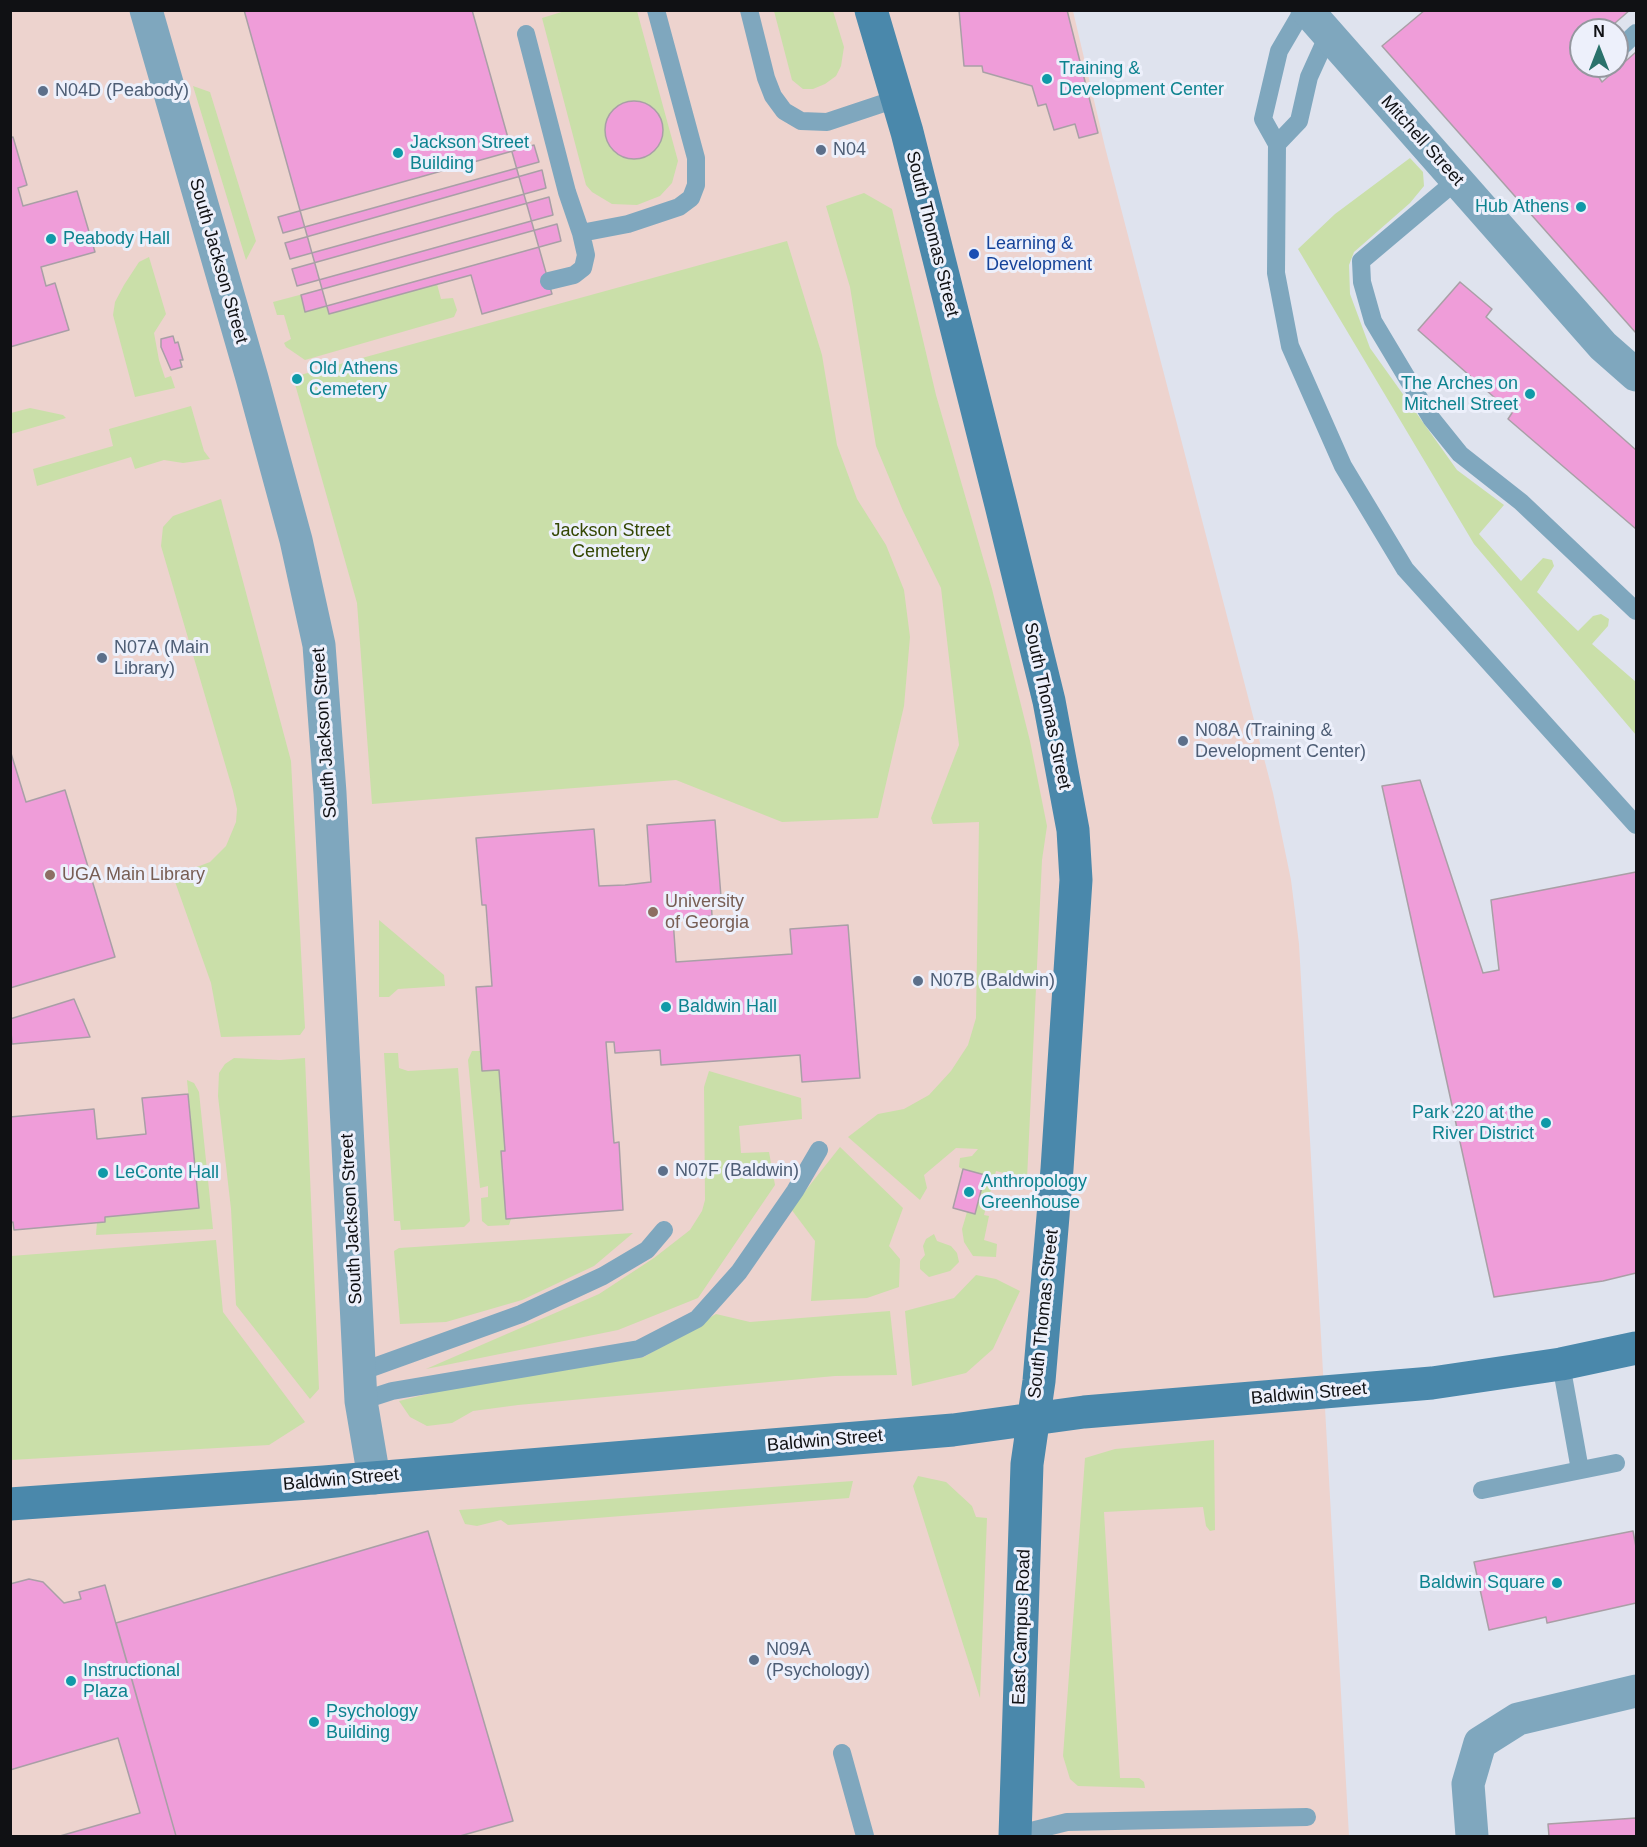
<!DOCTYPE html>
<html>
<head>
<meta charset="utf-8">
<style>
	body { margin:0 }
	#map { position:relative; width:1647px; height:1847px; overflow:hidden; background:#dfe3ee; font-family:Arial,sans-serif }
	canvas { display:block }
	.frame { position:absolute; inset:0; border:12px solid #101114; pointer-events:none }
	.north { position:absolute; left:1569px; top:18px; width:60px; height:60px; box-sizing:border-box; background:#edf0fb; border:2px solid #95979f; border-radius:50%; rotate:0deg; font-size:16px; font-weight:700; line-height:24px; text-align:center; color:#101114 }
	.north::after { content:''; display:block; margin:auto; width:21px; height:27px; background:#2a726c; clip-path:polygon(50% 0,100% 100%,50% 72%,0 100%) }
</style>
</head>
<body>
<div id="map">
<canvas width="1647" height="1847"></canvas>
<div class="frame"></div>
<div class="north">N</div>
</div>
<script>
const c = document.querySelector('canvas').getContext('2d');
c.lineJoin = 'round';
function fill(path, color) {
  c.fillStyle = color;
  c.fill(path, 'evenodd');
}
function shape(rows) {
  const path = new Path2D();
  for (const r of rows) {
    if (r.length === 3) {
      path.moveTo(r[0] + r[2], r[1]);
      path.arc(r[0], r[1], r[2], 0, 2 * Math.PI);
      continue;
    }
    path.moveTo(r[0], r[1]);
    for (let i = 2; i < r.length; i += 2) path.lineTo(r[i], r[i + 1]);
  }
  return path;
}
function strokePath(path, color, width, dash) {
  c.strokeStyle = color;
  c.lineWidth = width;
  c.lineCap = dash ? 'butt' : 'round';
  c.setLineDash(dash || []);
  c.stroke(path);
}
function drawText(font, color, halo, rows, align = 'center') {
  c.font = font + ' Arial,sans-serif';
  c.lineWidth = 6;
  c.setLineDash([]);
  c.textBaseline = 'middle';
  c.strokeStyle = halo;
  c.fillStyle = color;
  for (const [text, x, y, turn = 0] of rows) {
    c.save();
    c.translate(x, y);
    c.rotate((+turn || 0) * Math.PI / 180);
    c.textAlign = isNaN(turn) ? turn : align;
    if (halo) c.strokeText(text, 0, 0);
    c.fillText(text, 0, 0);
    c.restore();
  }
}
fill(shape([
	[11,11,1073,11,1105,147,1273,793,1291,880,1299,944,1349,1836,11,1836]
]), '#edd3ce');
fill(shape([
	[568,10,637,11,678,161,672,183,660,196,637,205,612,204,592,192,586,185,542,18],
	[631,101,649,106,661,120,663,129,662,138,654,151,636,159,616,153,605,133,611,113,622,104],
	[774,11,833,11,844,47,841,66,836,76,825,84,813,89,803,89,792,80],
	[193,86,210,92,256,241,246,260],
	[1410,158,1423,172,1424,186,1410,203,1354,252,1349,265,1350,294,1370,348,1457,470,1504,505,1479,534,1521,581,1543,558,1552,560,1554,566,1537,592,1578,631,1593,616,1601,614,1609,619,1608,626,1592,644,1636,682,1636,735,1474,544,1298,249,1335,214],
	[864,193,892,209,936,395,992,589,1030,741,1047,826,1042,860,1027,1179,996,1171,984,1215,989,1216,984,1240,997,1244,996,1257,973,1256,964,1242,962,1229,965,1219,967,1212,975,1213,985,1175,962,1169,959,1167,960,1158,972,1156,978,1149,956,1148,924,1175,927,1188,920,1200,848,1137,878,1114,904,1109,929,1095,951,1071,968,1045,976,1018,979,822,933,824,931,818,959,745,941,588,903,511,876,446,850,287,826,206],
	[787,241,822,355,837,445,857,499,886,545,904,590,910,637,904,706,878,818,782,822,676,780,372,804,357,603,293,377],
	[149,257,166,314,154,333,159,360,165,378,171,376,175,388,135,397,113,315,115,302,124,285,139,262],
	[437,284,441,299,453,298,457,310,454,317,305,360,286,347,284,343,291,339,284,315,277,315,273,302,322,289,329,314],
	[191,406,204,451,210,459,183,463,164,460,135,469,131,457,37,486,33,469,113,446,109,429],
	[30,408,63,415,66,418,11,434,11,413],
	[221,499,291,761,305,1028,300,1035,221,1037,211,983,173,876,210,862,226,846,236,822,237,809,233,791,161,546,163,527,173,516],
	[379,920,444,975,445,986,398,989,389,997,379,997],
	[472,1051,481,1051,482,1071,499,1070,505,1151,501,1151,506,1218,511,1219,509,1225,488,1226,482,1221,481,1198,488,1197,488,1186,480,1188,468,1060],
	[384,1053,398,1053,399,1068,408,1071,458,1068,470,1221,464,1227,401,1230,400,1221,394,1221],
	[234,1058,280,1060,305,1058,319,1389,310,1399,236,1305,231,1209,218,1096,219,1073,225,1064],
	[709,1071,801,1098,802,1119,739,1126,741,1153,769,1152,775,1185,698,1298,618,1330,426,1369,599,1294,654,1258,690,1230,702,1211,705,1200,704,1087],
	[187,1080,194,1083,199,1092,213,1229,96,1235,97,1222,105,1222,105,1217,199,1207],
	[840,1147,903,1208,889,1246,900,1259,899,1287,867,1298,811,1301,815,1241,791,1209],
	[633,1233,594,1266,522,1300,446,1322,400,1324,394,1251,399,1248],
	[934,1234,937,1241,951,1246,957,1253,959,1262,950,1271,929,1277,920,1269,920,1261,925,1255,923,1246,926,1239],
	[216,1240,223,1312,305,1422,269,1445,11,1460,11,1256],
	[976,1275,996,1279,1020,1291,993,1349,966,1373,912,1386,905,1311,954,1298],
	[890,1311,897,1375,835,1376,518,1405,473,1411,452,1423,427,1426,410,1417,399,1401,459,1386,644,1357,716,1314,750,1322],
	[1214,1440,1215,1530,1210,1531,1206,1526,1203,1507,1104,1512,1120,1778,1139,1778,1144,1782,1145,1788,1078,1786,1070,1779,1063,1756,1085,1458,1115,1449],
	[918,1476,946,1482,972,1506,976,1517,987,1518,980,1698,913,1486],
	[853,1481,849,1498,508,1525,501,1520,477,1526,465,1524,459,1510]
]), '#cadfa9');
const building = shape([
	[244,10,472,10,552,294,482,314,471,275,329,314,244,10],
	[959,10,1067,10,1098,133,1079,138,1075,124,1054,130,1046,104,1038,106,1032,86,983,72,982,66,964,66,959,10],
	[1425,10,1630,10,1607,30,1581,30,1581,66,1592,66,1602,82,1636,52,1636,333,1382,46,1425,10],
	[634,130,29],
	[13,137,27,185,18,188,23,206,77,191,95,252,41,267,46,286,55,283,69,330,10,347,10,138,13,137],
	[534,145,539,162,283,233,278,217,534,145],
	[542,170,546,188,290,259,285,243,542,170],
	[549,197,553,215,297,286,292,269,549,197],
	[557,224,561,241,305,312,301,295,557,224],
	[1460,282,1492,309,1486,317,1636,450,1636,529,1508,419,1512,413,1418,330,1460,282],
	[173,336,175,343,178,342,183,360,180,360,182,367,171,370,161,347,161,339,173,336],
	[10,750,26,802,65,790,115,957,10,988,10,750],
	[1420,780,1483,973,1499,970,1491,900,1636,872,1636,1273,1603,1281,1494,1297,1382,786,1420,780],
	[715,820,721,897,711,898,712,916,673,919,676,962,792,954,790,929,848,925,860,1078,802,1082,800,1055,661,1065,660,1050,615,1053,614,1042,606,1042,614,1143,619,1142,623,1210,506,1219,501,1151,505,1151,499,1070,482,1071,476,987,492,986,486,905,482,905,476,838,594,829,599,886,625,885,651,882,647,825,715,820],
	[74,999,90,1037,12,1044,10,1019,74,999],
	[188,1094,199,1208,105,1217,105,1222,14,1230,13,1222,10,1223,10,1117,94,1109,97,1139,146,1134,142,1098,188,1094],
	[963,1169,985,1175,975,1214,953,1208,963,1169],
	[428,1531,513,1821,460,1836,176,1836,116,1623,428,1531],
	[1633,1531,1636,1547,1636,1603,1547,1623,1546,1617,1489,1630,1474,1562,1633,1531],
	[29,1579,43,1582,64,1603,81,1599,79,1592,105,1585,176,1836,60,1836,140,1813,118,1738,10,1770,10,1584,29,1579],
	[1636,1818,1636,1836,1549,1836,1548,1824,1636,1818]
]);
fill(building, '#ef9dd9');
strokePath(building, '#a99fa6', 1.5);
strokePath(shape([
	[749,10,766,78,773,96,784,111,801,121,827,122,896,99],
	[1303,10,1279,51,1263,119,1277,144,1276,273,1290,346,1343,466,1405,569,1636,825],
	[526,34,567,192,581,233,628,224,679,207,691,198,696,185,696,158,656,10],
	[1617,51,1636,33],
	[1277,144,1299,121,1309,77,1328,35],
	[1457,180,1361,261,1362,282,1373,321,1431,418,1460,454,1521,502,1636,611],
	[549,281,574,275,583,268,586,255,581,233],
	[1561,1364,1580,1470],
	[360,1372,521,1314,603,1276,647,1250,664,1230],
	[361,1401,392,1391,639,1349,697,1319,739,1272,795,1191,819,1150],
	[1482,1490,1616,1463],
	[842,1753,865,1836],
	[1015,1835,1067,1822,1307,1817]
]), '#7fa7be', 18);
strokePath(shape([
	[146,10,252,378,296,540,319,645,330,793,361,1401,374,1478],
	[1307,10,1603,346,1636,375],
	[1472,1836,1468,1784,1480,1743,1518,1719,1636,1691]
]), '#7fa7be', 33);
strokePath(shape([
	[871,10,907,132,1001,505,1049,701,1073,830,1076,880,1057,1169,1039,1381,1027,1464,1015,1836],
	[10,1504,324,1482,953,1430,1084,1412,1432,1383,1561,1364,1636,1348]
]), '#4a88ab', 33);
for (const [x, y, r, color] of [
	[1047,79,6,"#0f9aa8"],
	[43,91,6,"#5c6f8a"],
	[821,150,6,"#5c6f8a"],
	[398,153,6,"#0f9aa8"],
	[1581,207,6,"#0f9aa8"],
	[51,239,6,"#0f9aa8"],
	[974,254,6,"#1a4fb4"],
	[297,379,6,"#0f9aa8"],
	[1530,394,6,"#0f9aa8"],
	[102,658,6,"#5c6f8a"],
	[1183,741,6,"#5c6f8a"],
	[50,875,6,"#8d6e63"],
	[653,912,6,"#8d6e63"],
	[918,981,6,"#5c6f8a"],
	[666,1007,6,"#0f9aa8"],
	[1546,1123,6,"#0f9aa8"],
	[663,1171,6,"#5c6f8a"],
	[103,1173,6,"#0f9aa8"],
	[969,1192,6,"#0f9aa8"],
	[1557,1583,6,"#0f9aa8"],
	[754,1660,6,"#5c6f8a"],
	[71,1681,6,"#0f9aa8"],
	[314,1722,6,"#0f9aa8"]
]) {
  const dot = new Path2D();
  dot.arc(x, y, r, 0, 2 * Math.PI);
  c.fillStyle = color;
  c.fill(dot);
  strokePath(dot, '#edf0fb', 2);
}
drawText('18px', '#0d838f', '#edf0fb', [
	["Training &",1059,69],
	["Development Center",1059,90],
	["Jackson Street",410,143],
	["Building",410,164],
	["Hub Athens",1569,207,"right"],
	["Peabody Hall",63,239],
	["Old Athens",309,369],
	["Cemetery",309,390],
	["The Arches on",1518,384,"right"],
	["Mitchell Street",1518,405,"right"],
	["Baldwin Hall",678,1007],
	["Park 220 at the",1534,1113,"right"],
	["River District",1534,1134,"right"],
	["LeConte Hall",115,1173],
	["Anthropology",981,1182],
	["Greenhouse",981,1203],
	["Baldwin Square",1545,1583,"right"],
	["Instructional",83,1671],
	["Plaza",83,1692],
	["Psychology",326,1712],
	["Building",326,1733]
], 'left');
drawText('18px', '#4e5e75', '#edf0fb', [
	["N04D (Peabody)",55,91],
	["N04",833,150],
	["N07A (Main",114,648],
	["Library)",114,669],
	["N08A (Training &",1195,731],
	["Development Center)",1195,752],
	["N07B (Baldwin)",930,981],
	["N07F (Baldwin)",675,1171],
	["N09A",766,1650],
	["(Psychology)",766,1671]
], 'left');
drawText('18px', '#101114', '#edf0fb', [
	["Mitchell Street",1422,141,48],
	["South Thomas Street",932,234,76],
	["South Jackson Street",218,261,74],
	["South Thomas Street",1047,706,78],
	["South Jackson Street",325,733,-94],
	["South Jackson Street",352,1219,-93],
	["South Thomas Street",1044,1314,-84],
	["Baldwin Street",1309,1394,-5],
	["Baldwin Street",825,1441,-5],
	["Baldwin Street",341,1480,-5],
	["East Campus Road",1022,1627,-88]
]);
drawText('18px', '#164399', '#edf0fb', [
	["Learning &",986,244],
	["Development",986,265]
], 'left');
drawText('18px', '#344703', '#edf0fb', [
	["Jackson Street",611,531],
	["Cemetery",611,552]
]);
drawText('18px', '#785e54', '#edf0fb', [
	["UGA Main Library",62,875],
	["University",665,902],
	["of Georgia",665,923]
], 'left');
</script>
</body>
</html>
